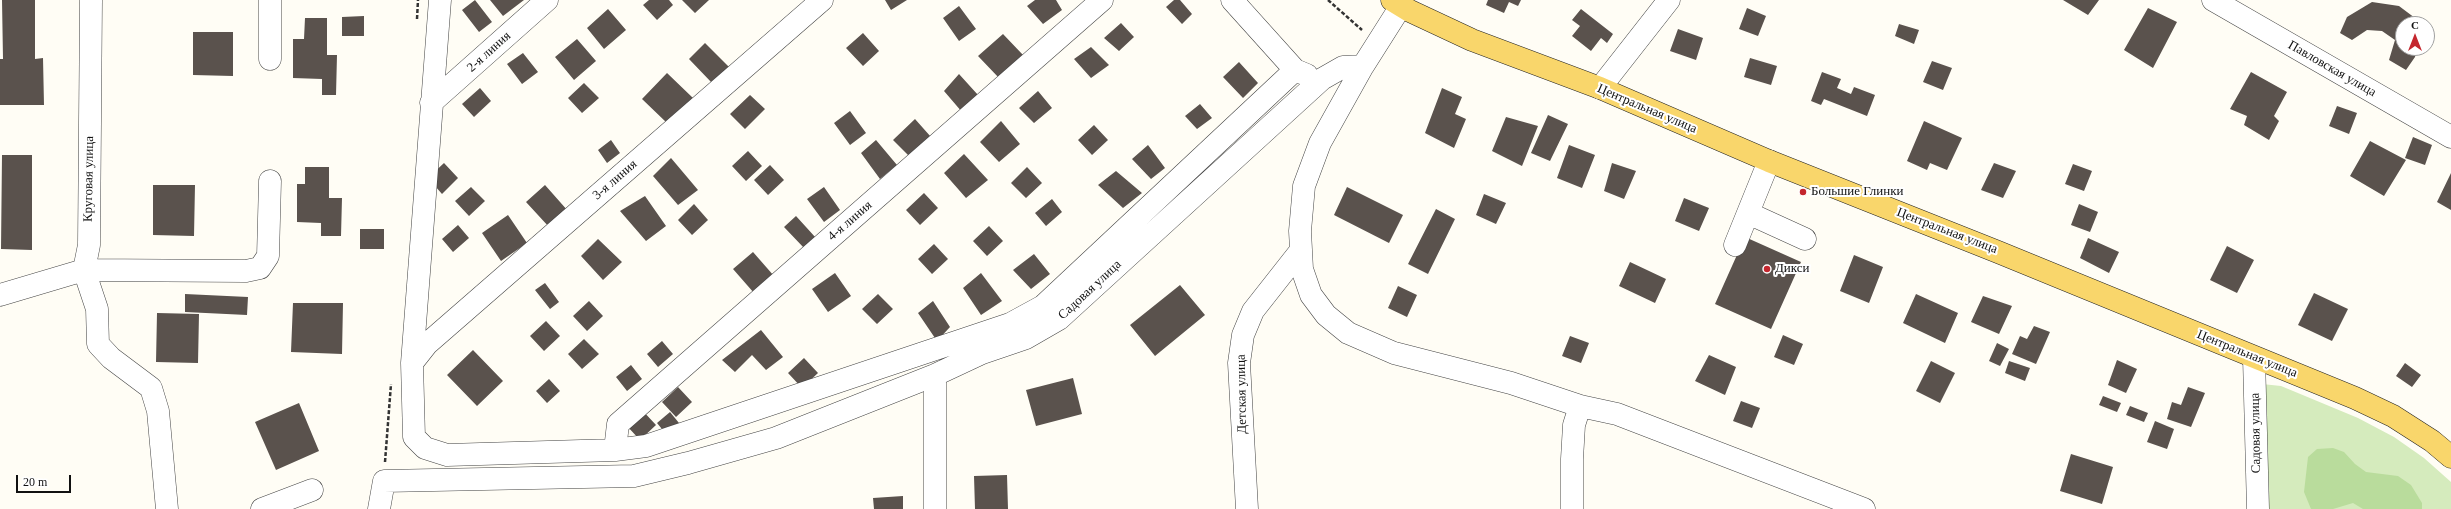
<!DOCTYPE html>
<html>
<head>
<meta charset="utf-8">
<style>
	body { margin:0 }
	#map { position:relative; width:2451px; height:509px; overflow:hidden; background:#fffdf5; font-family:"Times New Roman",serif }
	canvas { display:block }
	.north { position:absolute; left:2395px; top:16px; width:40px; height:40px; box-sizing:border-box; background:#fff; border:1px solid #a0a0a0; border-radius:50%; rotate:0deg; font-size:11px; font-weight:700; line-height:16px; text-align:center; color:#111 }
	.north::after { content:''; display:block; margin:auto; width:14px; height:18px; background:#c4262e; clip-path:polygon(50% 0,100% 100%,50% 72%,0 100%) }
	.scale { position:absolute; left:16px; top:475px; width:55px; height:18px; box-sizing:border-box; border:2px solid #111; border-top:0; padding-left:5px; font-size:12px; line-height:14px; white-space:nowrap; color:#111; -webkit-text-stroke:3px #fff; paint-order:stroke }
</style>
</head>
<body>
<div id="map">
<canvas width="2451" height="509"></canvas>
<div class="north">С</div>
<div class="scale">20 m</div>
</div>
<script>
const c = document.querySelector('canvas').getContext('2d');
c.lineJoin = 'round';
function fill(path, color) {
  c.fillStyle = color;
  c.fill(path, 'evenodd');
}
function shape(rows) {
  const path = new Path2D();
  for (const r of rows) {
    path.moveTo(r[0], r[1]);
    for (let i = 2; i < r.length; i += 2) path.lineTo(r[i], r[i + 1]);
  }
  return path;
}
function strokePath(path, color, width, dash) {
  c.strokeStyle = color;
  c.lineWidth = width;
  c.lineCap = dash ? 'butt' : 'round';
  c.setLineDash(dash || []);
  c.stroke(path);
}
function drawText(font, color, halo, rows, align = 'center') {
  c.font = font + ' "Times New Roman",serif';
  c.lineWidth = 4;
  c.setLineDash([]);
  c.textBaseline = 'middle';
  c.strokeStyle = halo;
  c.fillStyle = color;
  for (const [text, x, y, turn = 0] of rows) {
    c.save();
    c.translate(x, y);
    c.rotate((+turn || 0) * Math.PI / 180);
    c.textAlign = isNaN(turn) ? turn : align;
    if (halo) c.strokeText(text, 0, 0);
    c.fillText(text, 0, 0);
    c.restore();
  }
}
fill(shape([
	[2262,384,2281,386,2358,418,2394,437,2424,458,2451,482,2451,509,2266,509]
]), '#d5ebbd');
fill(shape([
	[2333,448,2344,452,2355,464,2366,472,2398,476,2411,485,2422,503,2422,509,2363,509,2353,503,2333,509,2311,509,2304,492,2308,457,2317,449]
]), '#b9dc9c');
fill(shape([
	[2,0,35,0,35,59,43,58,44,105,0,105,0,59,3,59],
	[475,0,492,22,479,32,462,10],
	[490,0,524,0,503,16],
	[649,0,669,0,673,5,657,20,643,5],
	[682,0,709,0,695,13],
	[885,0,907,0,891,10],
	[1035,0,1056,0,1062,10,1043,24,1027,6],
	[1174,0,1180,0,1192,14,1182,24,1166,7],
	[1488,0,1521,0,1518,6,1509,2,1504,13,1486,5],
	[2063,0,2099,0,2088,15],
	[2372,2,2399,6,2415,18,2416,24,2403,24,2403,48,2417,48,2415,57,2406,70,2389,60,2395,40,2382,31,2367,30,2352,40,2340,33,2347,17],
	[959,6,976,29,959,41,943,18],
	[1747,8,1766,16,1758,36,1739,29],
	[2148,8,2177,22,2153,68,2124,50],
	[608,9,626,30,604,49,587,28],
	[1581,9,1613,34,1607,43,1601,38,1591,51,1572,36,1580,26,1572,20],
	[364,16,364,36,342,36,342,17],
	[305,18,327,18,327,55,337,55,336,95,322,95,322,79,293,78,293,39,304,39],
	[1121,23,1134,37,1119,51,1104,38],
	[1899,24,1919,30,1914,44,1895,36],
	[1678,29,1703,38,1696,60,1670,51],
	[193,32,233,32,233,76,193,75],
	[863,33,879,51,863,66,846,48],
	[1003,34,1023,55,999,78,978,56],
	[577,39,596,61,574,80,555,57],
	[705,43,729,67,712,83,689,59],
	[1091,47,1109,65,1091,78,1074,59],
	[523,53,538,72,522,84,507,64],
	[1750,58,1777,66,1771,85,1744,77],
	[1932,61,1952,68,1943,90,1923,82],
	[1239,62,1258,83,1243,98,1223,77],
	[1822,72,1841,79,1837,88,1851,94,1854,87,1875,95,1867,116,1824,99,1821,105,1811,101],
	[2251,72,2287,92,2274,116,2279,121,2269,140,2244,125,2247,116,2230,109],
	[667,73,693,98,667,123,642,99],
	[959,74,978,95,962,112,944,91],
	[584,83,599,98,582,113,568,98],
	[480,88,491,101,474,117,462,104],
	[1442,88,1462,97,1455,114,1466,119,1454,148,1425,133],
	[1038,91,1052,108,1034,123,1019,108],
	[750,95,765,109,745,129,730,114],
	[1200,104,1212,118,1197,129,1185,116],
	[2337,106,2357,113,2349,134,2329,126],
	[850,111,866,133,850,145,834,123],
	[1548,115,1568,124,1550,161,1531,153],
	[1506,117,1538,126,1522,166,1492,151],
	[915,119,931,137,909,156,893,140],
	[1001,121,1020,144,999,162,980,142],
	[1924,121,1962,138,1947,170,1930,163,1927,170,1907,161],
	[1094,125,1108,140,1092,155,1078,140],
	[2413,137,2432,145,2425,165,2405,158],
	[611,140,620,153,607,163,598,150],
	[876,140,897,165,880,179,861,153],
	[2370,141,2406,160,2384,196,2350,176],
	[1148,145,1165,168,1151,179,1132,159],
	[1569,145,1595,155,1582,188,1557,178],
	[748,151,762,166,746,181,732,166],
	[964,154,988,180,966,198,944,173],
	[2,155,32,155,32,250,1,249],
	[671,158,698,190,678,205,653,176],
	[444,163,458,178,442,194,428,178],
	[1612,163,1636,171,1624,199,1604,191],
	[1994,163,2016,171,2003,198,1981,190],
	[2073,164,2092,171,2084,191,2065,184],
	[770,165,784,180,768,195,754,180],
	[305,167,329,167,329,198,342,198,341,236,321,236,321,223,297,222,297,184,305,184],
	[1027,167,1042,183,1026,198,1011,183],
	[1116,171,1142,193,1123,208,1098,185],
	[2451,173,2451,210,2437,202],
	[153,185,195,185,194,236,153,235],
	[545,185,568,211,549,227,526,202],
	[471,187,485,201,469,216,455,201],
	[824,187,840,210,824,222,807,199],
	[1347,187,1403,215,1389,243,1334,215],
	[924,193,938,208,920,225,906,210],
	[1484,194,1506,203,1496,224,1476,215],
	[645,196,666,226,646,241,620,211],
	[1684,198,1709,208,1699,231,1675,221],
	[1052,199,1062,212,1046,226,1035,213],
	[694,204,708,220,692,235,678,220],
	[2079,204,2098,212,2090,232,2071,225],
	[1436,209,1455,219,1428,274,1408,264],
	[508,215,527,243,501,261,482,233],
	[796,216,816,238,804,248,784,227],
	[458,225,469,238,453,252,442,239],
	[989,226,1003,241,987,256,973,241],
	[360,229,384,229,384,249,360,249],
	[1745,237,1801,262,1771,329,1715,304],
	[2088,238,2119,252,2109,273,2080,258],
	[598,239,622,262,603,280,581,256],
	[934,244,948,259,932,274,918,259],
	[2227,246,2254,260,2237,293,2210,280],
	[753,252,774,276,754,293,733,269],
	[1034,254,1050,274,1031,289,1013,270],
	[1854,255,1883,267,1869,303,1840,291],
	[1630,262,1666,279,1655,303,1619,286],
	[835,273,851,296,828,312,812,289],
	[981,273,1002,301,981,315,963,288],
	[545,283,559,302,550,309,535,290],
	[1180,285,1205,315,1155,356,1130,325],
	[1398,286,1417,295,1407,317,1388,308],
	[2314,293,2348,309,2332,341,2298,325],
	[185,294,248,297,247,315,185,312],
	[878,294,893,309,877,324,862,309],
	[1916,294,1958,313,1945,343,1903,323],
	[1983,296,2012,306,1999,334,1971,322],
	[589,301,603,316,587,331,573,316],
	[933,301,950,327,937,341,918,313],
	[293,303,343,303,342,354,291,352],
	[157,313,199,314,198,363,156,362],
	[546,321,560,336,544,351,530,336],
	[2034,326,2050,332,2036,364,2012,354,2020,336,2027,339],
	[761,330,783,357,766,370,752,355,735,372,722,360],
	[1783,335,1803,344,1794,365,1774,357],
	[1570,336,1589,343,1581,363,1562,356],
	[584,339,599,354,582,369,568,354],
	[662,341,673,354,658,367,647,354],
	[1997,343,2009,349,2000,366,1989,361],
	[473,350,503,381,477,406,447,375],
	[1709,355,1736,367,1725,395,1695,381],
	[804,358,818,373,802,388,788,373],
	[2117,360,2137,369,2126,393,2108,385],
	[1931,361,1955,373,1940,403,1916,391],
	[2009,361,2030,368,2025,381,2005,373],
	[2405,363,2421,375,2412,387,2396,376],
	[631,365,642,379,627,391,616,377],
	[1073,378,1082,414,1036,426,1026,390],
	[549,379,560,391,547,403,536,391],
	[678,387,692,402,676,417,662,402],
	[2188,387,2205,393,2191,427,2167,419,2172,402,2181,405],
	[2103,396,2121,403,2117,412,2099,405],
	[1741,401,1760,408,1752,428,1733,421],
	[299,403,319,451,276,470,255,422],
	[2130,406,2148,413,2144,422,2126,415],
	[642,410,656,425,640,440,626,425],
	[670,412,679,423,666,434,657,423],
	[2155,421,2174,429,2167,449,2147,442],
	[2071,454,2113,467,2102,504,2060,491],
	[1007,475,1008,509,975,509,974,476],
	[903,496,903,509,874,509,873,498]
]), '#5a524d');
const minor = shape([
	[91,0,89,245,84,270,97,309,98,344,111,358,151,388,158,411,167,509],
	[270,0,270,59],
	[440,0,412,363,414,437,425,448,447,455,615,450,646,446,1010,324,1043,306,1295,70],
	[1232,0,1295,70,1307,75],
	[2213,0,2451,137],
	[1401,6,1363,66,1320,143,1304,186,1300,231,1302,269,1311,295,1326,315,1348,333,1394,353,1511,383,1580,406,1617,414,1864,509],
	[1600,88,1669,0],
	[431,103,547,0],
	[1748,213,1805,239],
	[1735,245,1769,161],
	[0,295,84,270,246,271,260,268,268,256,270,181],
	[2254,358,2258,509],
	[412,363,427,344,822,0],
	[935,375,935,509],
	[615,450,618,424,1102,0],
	[262,509,312,490],
	[379,509,384,481,634,476,688,463,776,438,935,375,982,353,1026,338,1059,319,1322,79,1343,67,1363,66],
	[1247,509,1239,363,1243,335,1253,311,1301,250],
	[1572,509,1572,459,1574,425,1580,406]
]);
const major = shape([
	[1392,0,1410,11,1472,40,1600,88,1769,161,1998,252,2355,398,2393,416,2432,441,2451,457]
]);
strokePath(minor, '#444', 23);
strokePath(major, '#222', 23);
strokePath(shape([
	[1328,0,1362,30],
	[417,19,418,0],
	[385,462,391,384]
]), '#333', 2.5, [4, 2]);
strokePath(minor, '#fff', 22);
strokePath(major, '#f9d66b', 22);
for (const [x, y, r, color] of [
	[1803,192,4,"#c4262e"],
	[1767,269,4,"#c4262e"]
]) {
  const dot = new Path2D();
  dot.arc(x, y, r, 0, 2 * Math.PI);
  c.fillStyle = color;
  c.fill(dot);
  strokePath(dot, '#fff', 1.5);
}
drawText('13px', '#111', '#fff', [
	["2-я линия",489,52,-42],
	["Павловская улица",2332,69,30],
	["Центральная улица",1647,109,23],
	["Круговая улица",89,179,-89],
	["3-я линия",615,180,-41],
	["4-я линия",850,221,-41],
	["Центральная улица",1947,231,21],
	["Садовая улица",1090,290,-43],
	["Центральная улица",2247,354,22],
	["Детская улица",1242,394,-91],
	["Садовая улица",2256,433,-91]
]);
drawText('13px', '#111', '#fff', [
	["Большие Глинки",1811,192],
	["Дикси",1775,269]
], 'left');
</script>
</body>
</html>
